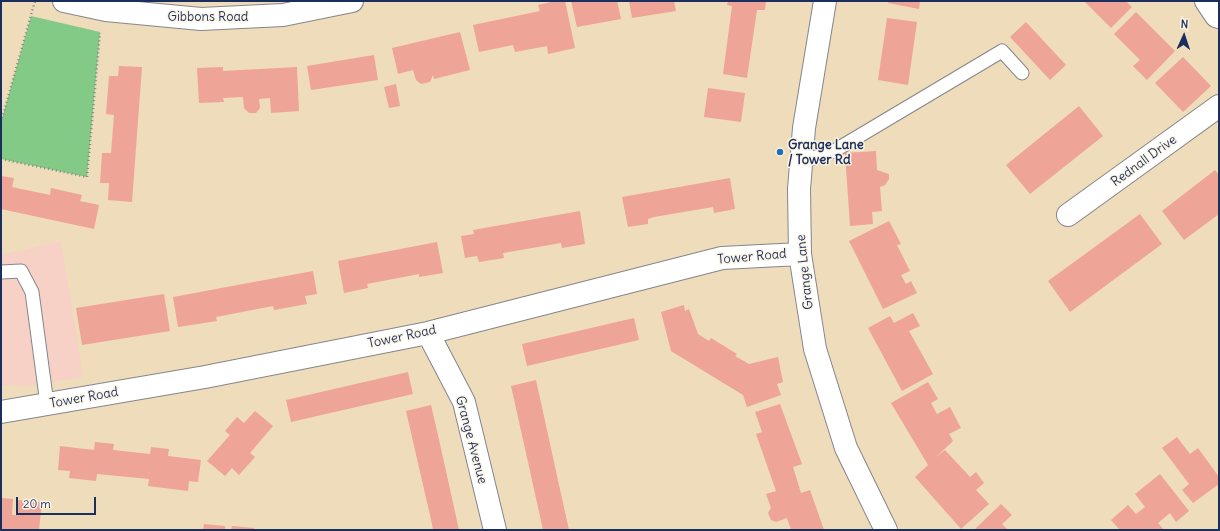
<!DOCTYPE html>
<html>
<head>
<meta charset="utf-8">
<style>
	body { margin:0 }
	#map { position:relative; width:1220px; height:531px; overflow:hidden; background:#efdcba; font-family:Delius,sans-serif }
	canvas { display:block }
	.frame { position:absolute; inset:0; border:2px solid #1b2f5e; pointer-events:none }
	.north { position:absolute; left:1164px; top:16px; width:40px; height:40px; -webkit-text-stroke:3px #fcf5e5; paint-order:stroke; rotate:3deg; font-size:11px; font-weight:700; line-height:16px; text-align:center; color:#1b2f5e }
	.north::after { content:''; display:block; margin:auto; width:14px; height:18px; background:#1b2f5e; clip-path:polygon(50% 0,100% 100%,50% 72%,0 100%) }
	.scale { position:absolute; left:16px; top:497px; width:80px; height:18px; box-sizing:border-box; border:2px solid #1b2f5e; border-top:0; padding-left:5px; font-size:12px; line-height:14px; white-space:nowrap; color:#1b2f5e; -webkit-text-stroke:3px #fcf5e5; paint-order:stroke }
</style>
</head>
<body>
<div id="map">
<canvas width="1220" height="531"></canvas>
<div class="frame"></div>
<div class="north">N</div>
<div class="scale">20 m</div>
</div>
<script>
const c = document.querySelector('canvas').getContext('2d');
c.lineJoin = 'round';
function fill(path, color) {
  c.fillStyle = color;
  c.fill(path, 'evenodd');
}
function shape(rows) {
  const path = new Path2D();
  for (const r of rows) {
    path.moveTo(r[0], r[1]);
    for (let i = 2; i < r.length; i += 2) path.lineTo(r[i], r[i + 1]);
  }
  return path;
}
function strokePath(path, color, width, dash) {
  c.strokeStyle = color;
  c.lineWidth = width;
  c.lineCap = dash ? 'butt' : 'round';
  c.setLineDash(dash || []);
  c.stroke(path);
}
function drawText(font, color, halo, rows, align = 'center') {
  c.font = font + ' Delius,sans-serif';
  c.lineWidth = 3;
  c.setLineDash([]);
  c.textBaseline = 'middle';
  c.strokeStyle = halo;
  c.fillStyle = color;
  for (const [text, x, y, turn = 0] of rows) {
    c.save();
    c.translate(x, y);
    c.rotate((+turn || 0) * Math.PI / 180);
    c.textAlign = isNaN(turn) ? turn : align;
    if (halo) c.strokeText(text, 0, 0);
    c.fillText(text, 0, 0);
    c.restore();
  }
}
fill(shape([
	[61,241,83,377,29,386,1,385,1,255]
]), '#f7d1c6');
fill(shape([
	[31,16,100,32,87,177,1,159,1,122]
]), '#82ca85');
fill(shape([
	[556,1,565,1,575,48,548,54,547,46,515,52,513,45,479,52,473,25,540,11,538,5],
	[571,1,617,1,621,19,577,27],
	[629,1,674,1,676,11,632,18],
	[728,1,766,1,765,10,757,10,747,78,723,74,732,6,727,5],
	[888,1,920,1,919,9,888,3],
	[1084,1,1126,1,1132,7,1111,28],
	[1136,12,1175,51,1147,80,1133,66,1140,60,1114,34],
	[887,18,917,22,908,85,878,80],
	[1026,22,1066,65,1050,80,1010,37],
	[460,32,470,70,434,79,433,75,430,82,421,84,416,80,413,70,398,74,392,48],
	[374,55,378,80,311,90,307,66],
	[1183,57,1211,86,1183,112,1155,83],
	[119,66,142,67,132,202,108,200,109,183,100,183,102,153,111,153,114,115,106,114,109,76,118,76],
	[223,67,223,71,297,67,299,111,271,113,270,98,259,99,260,108,256,113,249,113,244,108,243,97,223,98,224,102,199,103,197,68],
	[396,84,400,106,389,108,384,87],
	[708,88,745,93,741,122,704,117],
	[1079,106,1103,136,1030,194,1006,165],
	[876,151,877,170,889,174,889,179,885,185,880,187,882,211,872,212,873,224,850,226,845,153],
	[1215,170,1219,175,1219,214,1184,240,1162,211],
	[1,176,14,178,12,187,50,195,51,188,82,195,80,201,99,205,94,229,1,209],
	[730,178,735,209,714,213,713,207,654,217,648,219,648,224,628,227,622,197],
	[580,211,585,244,562,248,561,243,503,253,504,258,479,262,477,256,465,258,461,236,474,234,473,230],
	[1140,214,1162,244,1070,312,1048,281],
	[889,221,901,244,897,245,910,271,901,275,906,284,911,281,917,293,883,309,849,241],
	[437,242,443,273,419,277,419,274,367,284,368,288,344,293,338,261],
	[313,271,317,294,305,296,307,304,274,310,273,306,216,317,217,321,178,327,173,297],
	[164,294,170,331,82,345,76,308],
	[684,305,685,311,689,309,698,334,709,341,711,338,737,354,735,356,749,364,778,357,783,382,777,384,781,395,747,407,743,395,671,351,661,312],
	[913,313,920,326,909,331,933,374,902,391,868,328,890,316,894,323],
	[634,318,639,340,527,366,522,344],
	[408,372,413,394,291,422,286,400],
	[536,380,561,494,569,530,543,530,528,462,511,386],
	[928,382,938,399,931,403,937,414,950,407,961,428,949,434,953,441,935,458,945,450,970,477,976,472,984,483,976,490,989,504,961,529,915,477,928,465,891,403],
	[780,404,802,464,793,467,801,493,810,490,824,530,791,530,787,518,776,522,771,520,768,513,771,508,766,494,776,491,756,434,762,432,755,412],
	[431,405,440,444,459,530,433,530,432,524,406,411],
	[255,411,273,426,250,453,255,457,239,475,232,468,225,476,207,461,230,435,225,431,237,417,244,423],
	[1177,437,1190,454,1198,448,1219,477,1219,484,1193,503,1182,490,1189,484,1162,448],
	[95,442,114,444,113,450,150,454,151,447,169,449,168,456,201,460,198,482,189,481,188,491,148,486,149,479,97,474,96,481,69,478,70,471,58,470,60,446,94,450],
	[1160,474,1189,511,1176,522,1170,513,1158,523,1164,530,1120,530,1111,520,1128,505,1136,514,1145,507,1135,494],
	[1,498,13,499,12,515,16,515,17,500,42,502,39,530,1,530],
	[1001,504,1012,515,1002,524,1008,530,974,530],
	[204,524,225,526,225,530,203,530],
	[232,526,254,528,254,530,231,530]
]), '#eea497');
const lane = shape([
	[802,162,834,151,1002,51,1022,73],
	[1,272,21,271,32,292,47,404]
]);
const street = shape([
	[64,1,106,10,201,19,283,15,352,1],
	[825,1,804,128,799,189,800,254,815,349,846,448,886,530],
	[1206,1,1216,16,1219,17],
	[1068,215,1219,106],
	[428,333,464,402,495,530],
	[1,412,205,377,428,333,722,258,800,254]
]);
strokePath(lane, '#85868c', 15);
strokePath(street, '#85868c', 24);
strokePath(shape([
	[1,122,35,1],
	[1,159,87,177,100,33]
]), '#85868c', 2.5, [1, 3]);
strokePath(lane, '#fff', 13);
strokePath(street, '#fff', 22);
for (const [x, y, r, color] of [
	[780,152,4,"#1f6fb2"]
]) {
  const dot = new Path2D();
  dot.arc(x, y, r, 0, 2 * Math.PI);
  c.fillStyle = color;
  c.fill(dot);
  strokePath(dot, '#fcf5e5', 1.5);
}
drawText('13px', '#1b2f5e', '#fcf5e5', [
	["Gibbons Road",208,17],
	["Rednall Drive",1144,161,-36],
	["Tower Road",752,257,-5],
	["Grange Lane",805,272,-96],
	["Tower Road",402,337,-12],
	["Tower Road",84,398,-10],
	["Grange Avenue",471,440,75]
]);
drawText('bold 13px', '#1b2f5e', '#fcf5e5', [
	["Grange Lane",788,145],
	["/ Tower Rd",788,160]
], 'left');
</script>
</body>
</html>
